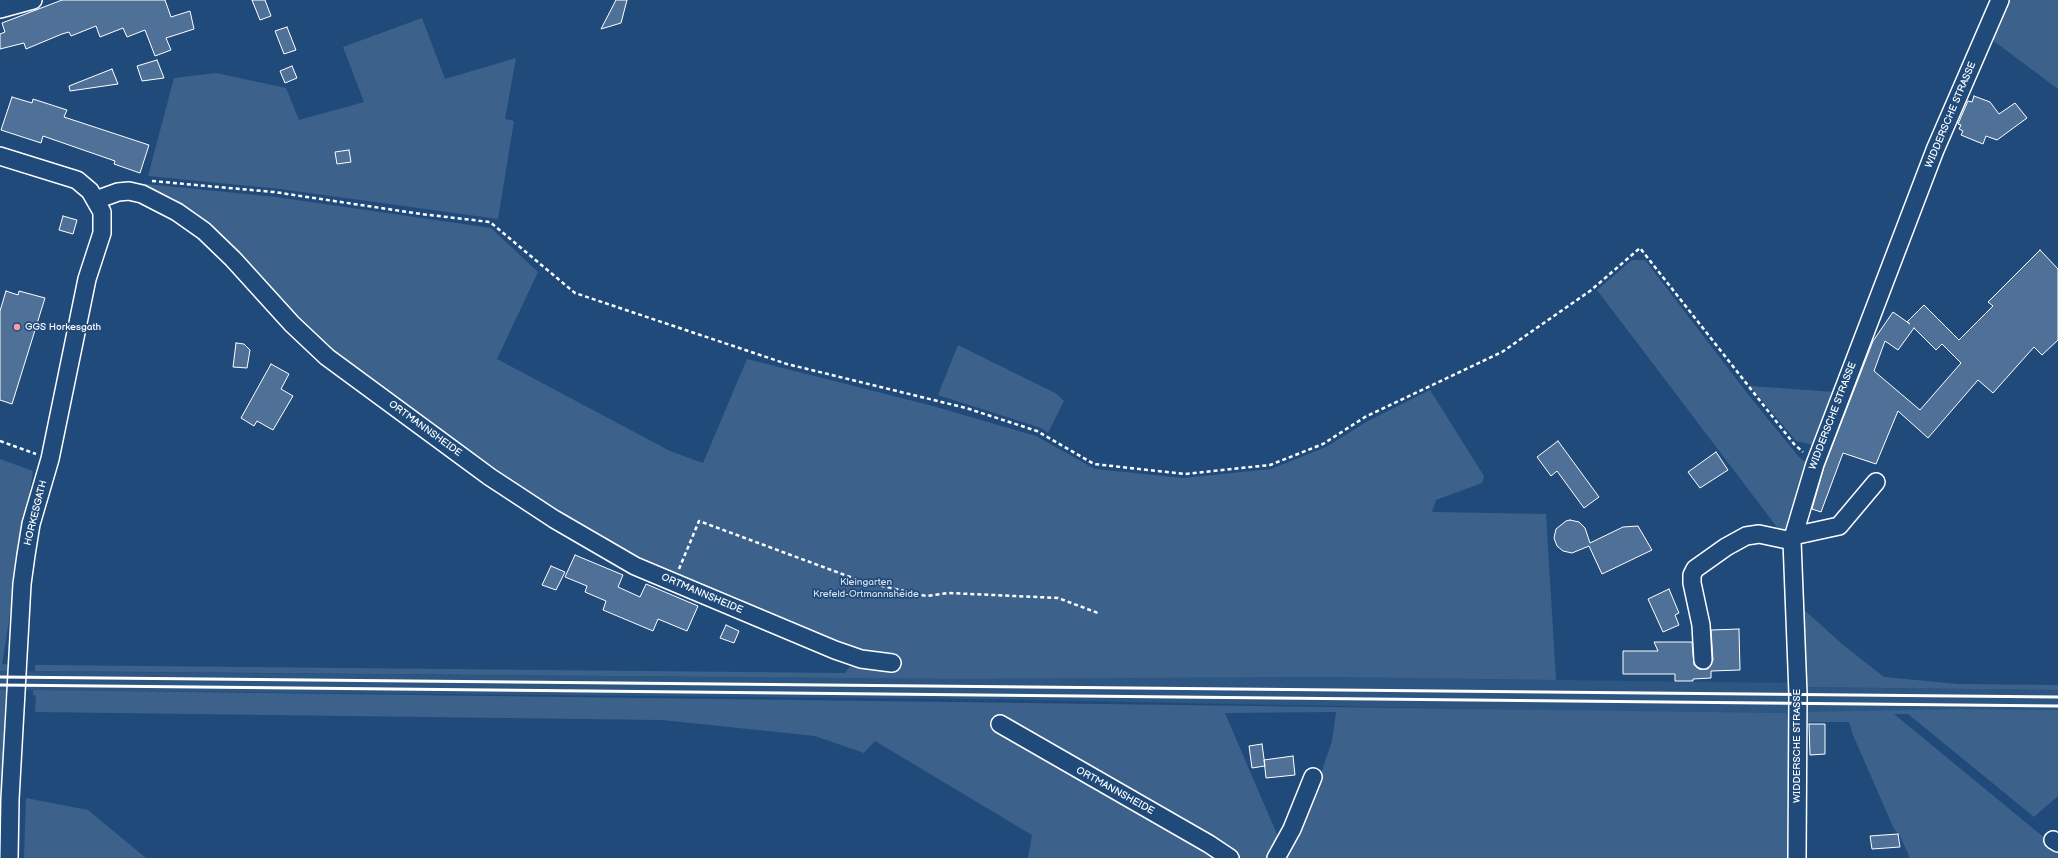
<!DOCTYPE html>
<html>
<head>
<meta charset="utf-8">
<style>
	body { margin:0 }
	canvas { display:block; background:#1f4a7a }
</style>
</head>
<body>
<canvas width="2058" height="858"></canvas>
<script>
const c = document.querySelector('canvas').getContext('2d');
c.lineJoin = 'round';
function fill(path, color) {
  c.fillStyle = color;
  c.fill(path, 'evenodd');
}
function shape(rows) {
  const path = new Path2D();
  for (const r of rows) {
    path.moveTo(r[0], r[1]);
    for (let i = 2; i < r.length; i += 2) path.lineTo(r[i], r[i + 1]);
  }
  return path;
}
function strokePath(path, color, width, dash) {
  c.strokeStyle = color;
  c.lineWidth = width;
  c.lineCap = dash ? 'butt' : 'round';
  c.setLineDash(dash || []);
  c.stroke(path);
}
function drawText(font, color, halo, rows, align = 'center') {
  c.font = font + ' "Balsamiq Sans",sans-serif';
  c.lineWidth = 3.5;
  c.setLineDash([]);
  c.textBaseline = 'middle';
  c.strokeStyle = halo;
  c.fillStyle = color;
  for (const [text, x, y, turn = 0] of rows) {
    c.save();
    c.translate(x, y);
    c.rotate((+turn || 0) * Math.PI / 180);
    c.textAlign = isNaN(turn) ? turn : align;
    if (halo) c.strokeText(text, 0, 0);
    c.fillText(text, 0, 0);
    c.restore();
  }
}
fill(shape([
	[0,671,961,679,1323,677,1787,683,1805,683,1806,687,2058,690,2058,710,1959,709,1787,713,1591,711,982,699,0,690]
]), '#2e5683');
fill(shape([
	[2007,0,2058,0,2058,89,1991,39],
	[422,18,445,79,516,58,505,119,514,121,498,219,280,189,148,176,174,78,216,73,286,88,299,120,364,102,343,47],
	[137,183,276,197,491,228,538,272,497,359,670,451,703,463,747,359,933,406,1036,436,1095,469,1183,478,1271,469,1326,447,1368,421,1430,390,1484,476,1482,483,1436,500,1432,512,1546,514,1556,680,1323,677,961,679,35,671,35,665,44,665,845,673,854,661,899,669,899,658,871,655,849,648,638,558,564,515,427,421,331,349,289,311,220,233,173,198],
	[1632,260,1645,260,1750,397,1798,456,1810,466,1786,539,1597,290],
	[958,345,1057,394,1064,401,1048,433,1041,428,938,395],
	[1750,386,1835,392,1817,446,1796,441],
	[0,459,33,471,2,664,11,665,10,671,0,671],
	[1801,607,1842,644,1884,677,1958,684,2058,685,2058,690,1805,687],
	[0,690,10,690,10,695,5,696,0,858],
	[33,690,1787,713,1793,762,1793,858,1240,858,1212,835,1003,717,993,729,1211,852,1217,858,1028,858,1032,835,875,741,864,753,815,736,662,720,35,712,36,696,33,695],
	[1336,712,1332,741,1313,797,1285,853,1225,713],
	[1959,709,2058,710,2058,796,2034,817,1908,714,1894,714,2058,849,2058,858,1910,858,1899,834,1894,829,1853,735,1849,722,1805,722,1805,712],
	[26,798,88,810,146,858,24,858]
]), '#3c618b');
const building = shape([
	[62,0,165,0,171,17,190,11,194,29,166,38,171,50,155,56,145,30,127,37,123,28,100,37,96,26,71,36,69,32,62,34,26,49,24,43,0,49,0,34,5,32,2,23,62,0],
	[252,0,265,0,271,16,260,20,252,0],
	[616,0,627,0,621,23,601,29,616,0],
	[287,27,296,50,284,54,275,31,287,27],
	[157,60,164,78,142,81,137,66,157,60],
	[292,66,297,78,285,83,280,71,292,66],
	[112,69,118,84,70,91,69,86,112,69],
	[1974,96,1990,102,1999,114,2015,103,2027,118,1997,140,1986,136,1983,144,1961,135,1963,131,1959,129,1961,125,1958,124,1968,101,1972,102,1974,96],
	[12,97,32,103,33,99,67,110,64,117,149,145,140,173,114,164,115,161,43,136,41,143,1,130,12,97],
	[349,150,351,162,337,164,335,152,349,150],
	[63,216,77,220,73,234,59,230,63,216],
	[2040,250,2058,269,2058,340,2042,355,2034,347,1993,393,1978,380,1928,438,1898,411,1876,464,1843,453,1821,512,1812,509,1824,467,1873,341,1893,312,1910,324,1907,322,1924,305,1959,340,1993,306,1988,302,2040,250],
	[1914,328,1936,350,1942,344,1961,363,1920,410,1874,371,1885,341,1898,350,1914,328],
	[6,291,18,295,19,291,45,298,12,404,0,400,0,311,6,291],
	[236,343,244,344,250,350,247,368,233,367,236,343],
	[271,364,289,374,281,389,293,396,273,430,257,421,254,426,241,418,271,364],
	[1558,441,1599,497,1584,508,1557,471,1551,476,1537,457,1558,441],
	[1716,452,1728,470,1700,488,1688,472,1716,452],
	[1570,520,1579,522,1585,528,1590,543,1623,527,1638,526,1652,550,1602,574,1589,546,1572,553,1563,551,1557,546,1554,538,1556,529,1566,521,1570,520],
	[575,555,623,575,618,587,640,597,646,584,698,606,687,631,658,619,653,631,603,610,606,601,585,592,587,586,565,577,575,555],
	[551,566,565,572,556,590,542,585,551,566],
	[1669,589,1679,613,1675,615,1679,625,1663,632,1648,599,1669,589],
	[726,625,739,631,734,643,720,638,726,625],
	[1739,629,1740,670,1711,671,1711,678,1693,679,1693,681,1675,681,1675,674,1623,674,1623,651,1658,651,1654,642,1692,642,1694,665,1699,669,1708,669,1713,660,1711,630,1739,629],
	[1809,724,1825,724,1825,754,1810,755,1809,724],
	[1262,744,1265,766,1252,768,1249,746,1262,744],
	[1293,756,1295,775,1266,778,1264,760,1293,756],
	[1898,834,1900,847,1872,849,1870,836,1898,834]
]);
fill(building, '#507197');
strokePath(building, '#fff', 1);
const minor = shape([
	[0,9,33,0],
	[0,156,77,180,90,191,102,212,102,233,87,279,50,459,31,524,26,555,22,584,10,799,9,858],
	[96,200,118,192,129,191,142,194,177,212,204,231,233,259,292,324,327,357,490,477,554,519,635,566,835,650,861,659,892,663],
	[1793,536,1839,526,1876,482],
	[1703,660,1701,625,1692,583,1692,575,1695,569,1726,547,1746,536,1759,534,1792,541],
	[1000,724,1209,844,1230,858],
	[2053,840,2058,843],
	[1276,858,1292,829,1313,777],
	[1797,858,1798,694,1792,541,1815,464,1935,150,2000,0]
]);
strokePath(minor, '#fff', 20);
strokePath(shape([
	[152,181,274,192,421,214,490,222,575,293,787,364,966,408,1037,431,1094,464,1185,474,1270,465,1323,444,1365,417,1502,352,1590,291,1640,248,1794,444,1803,452],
	[0,441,36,454],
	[679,569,699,521,861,581,926,596,949,593,1058,598,1098,613]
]), '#fff', 2.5, [4, 3]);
strokePath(minor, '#1f4a7a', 17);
strokePath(shape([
	[0,677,2058,697],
	[0,685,2058,706]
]), '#fff', 3);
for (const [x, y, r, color] of [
	[17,327,4,"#ff9aa2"]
]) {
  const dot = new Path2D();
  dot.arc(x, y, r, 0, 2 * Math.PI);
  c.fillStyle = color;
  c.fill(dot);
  strokePath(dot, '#1f4a7a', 1.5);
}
drawText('10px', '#fff', '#1f4a7a', [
	["WIDDERSCHE STRASSE",1951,115,-67],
	["WIDDERSCHE STRASSE",1833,416,-69],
	["ORTMANNSHEIDE",425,429,36],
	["HORKESGATH",36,513,-76],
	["ORTMANNSHEIDE",702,594,23],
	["WIDDERSCHE STRASSE",1797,746,-90],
	["ORTMANNSHEIDE",1115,791,29]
]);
drawText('10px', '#fff', '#1f4a7a', [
	["GGS Horkesgath",25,327]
], 'left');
drawText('10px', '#d8dfe8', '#1f4a7a', [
	["Kleingarten",866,582],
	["Krefeld-Ortmannsheide",866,594]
]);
</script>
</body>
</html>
